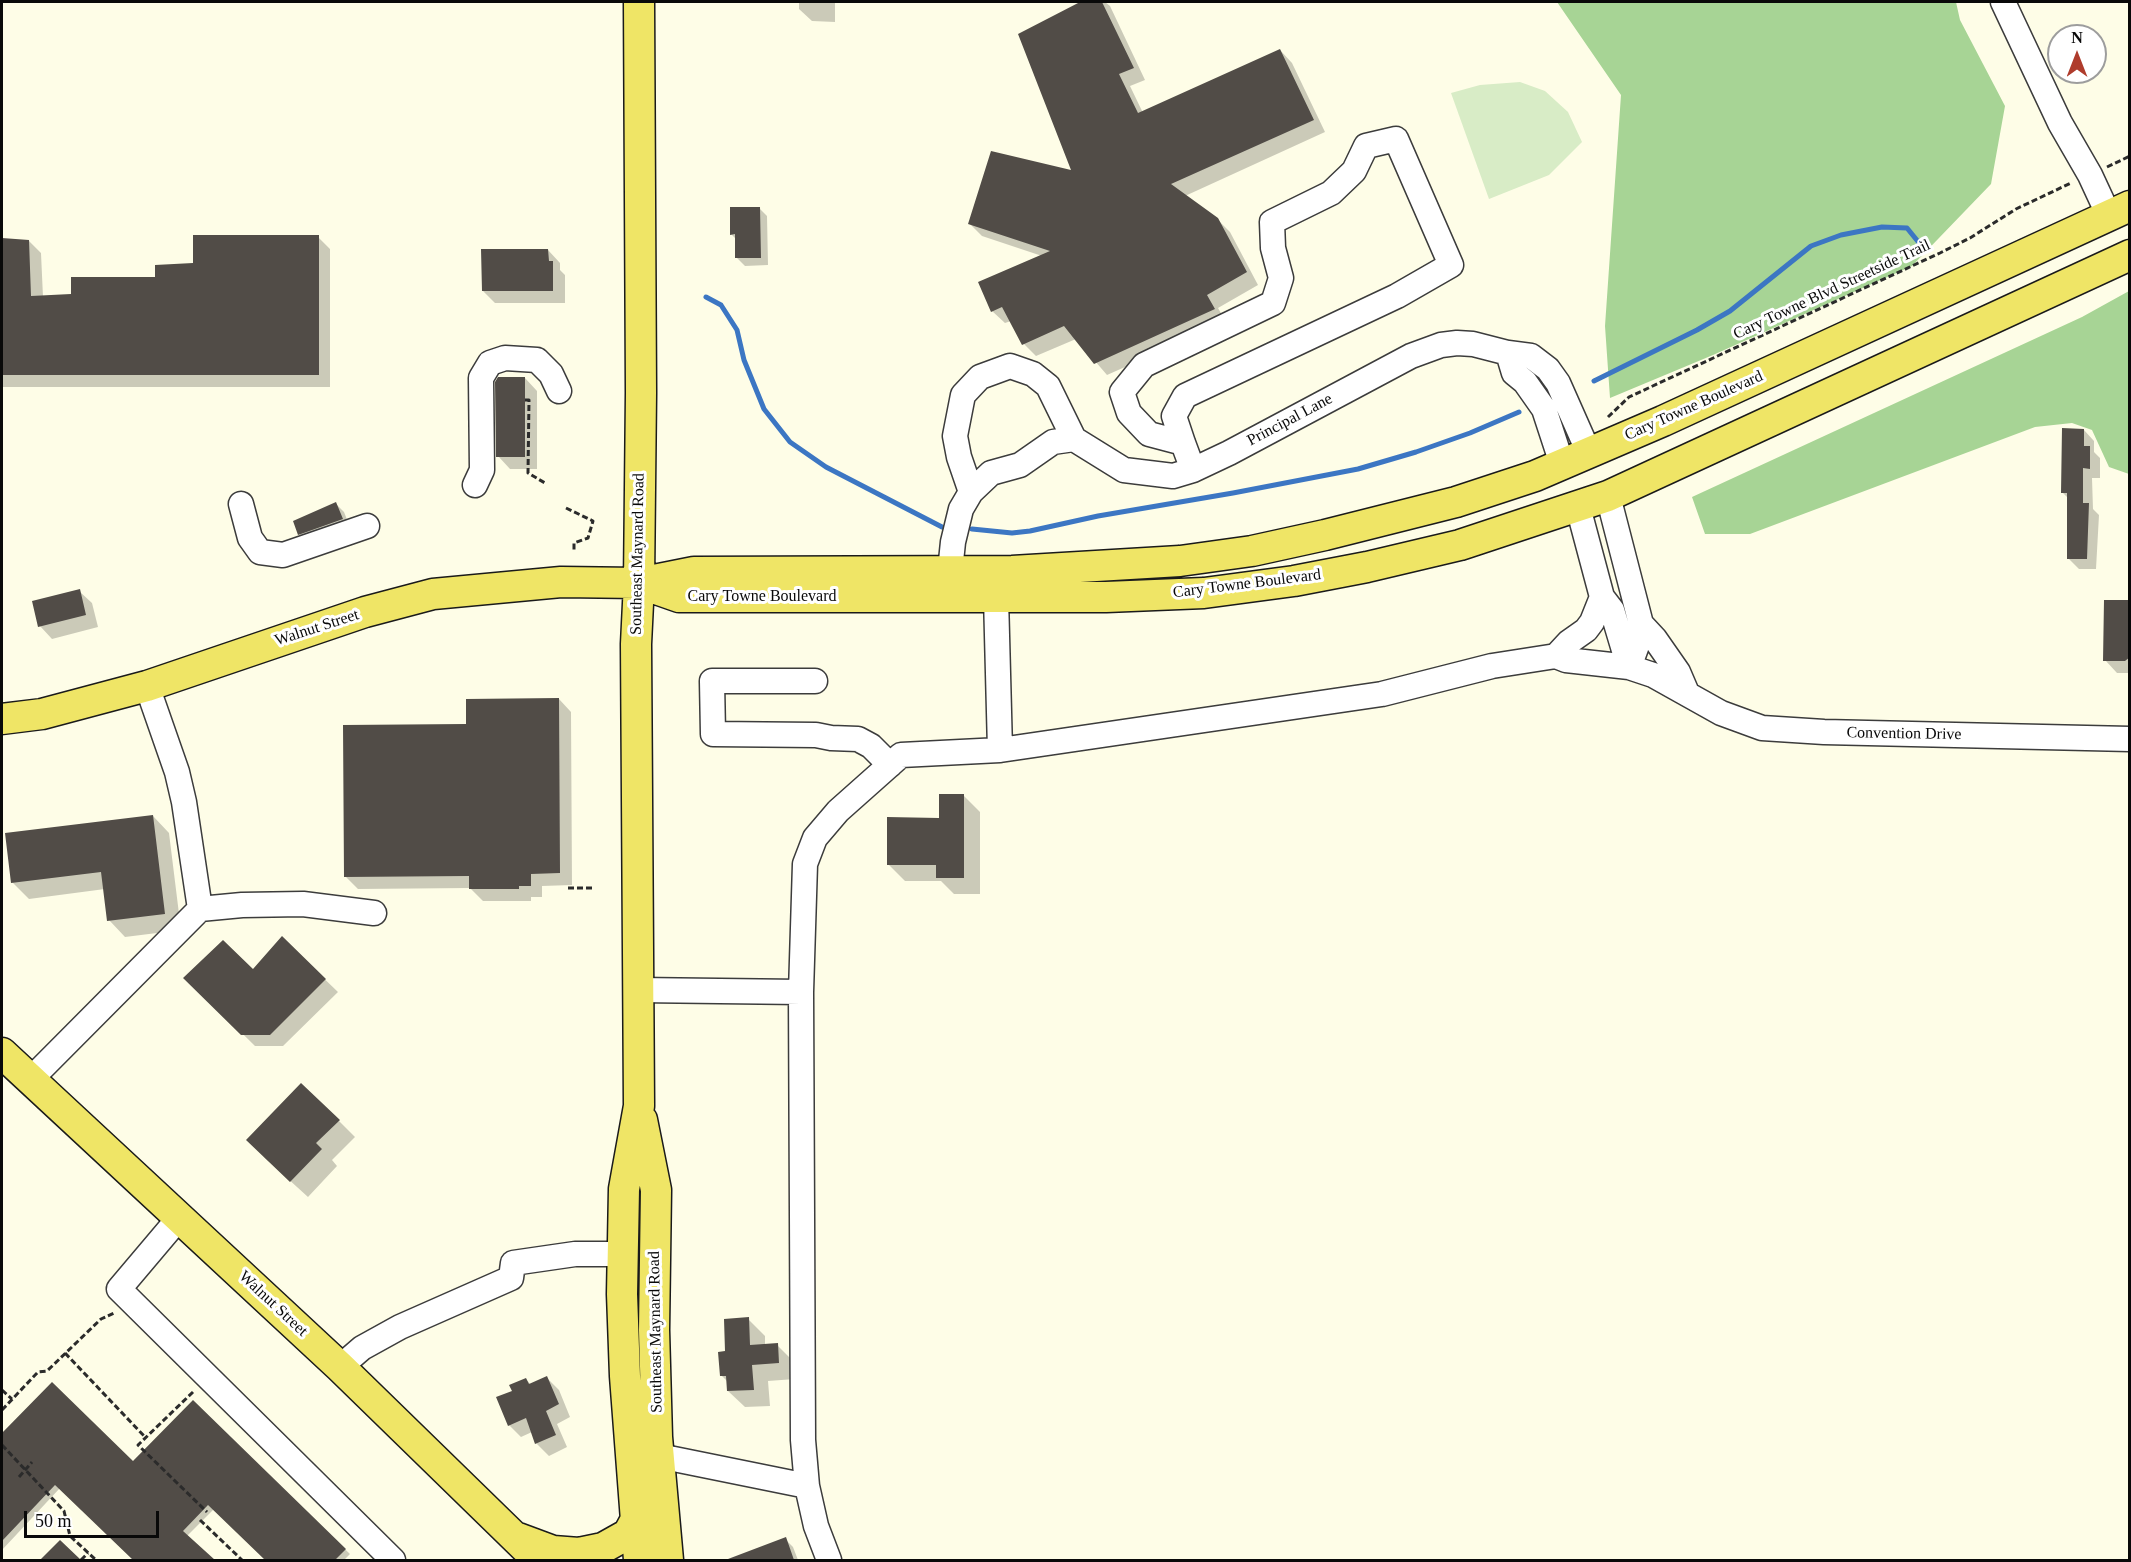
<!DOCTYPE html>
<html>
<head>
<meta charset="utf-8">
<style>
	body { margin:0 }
	#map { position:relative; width:2131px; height:1562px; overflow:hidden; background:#fefde7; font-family:"Times New Roman",serif }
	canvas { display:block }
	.frame { position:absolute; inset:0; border:3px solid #090909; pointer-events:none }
	.north { position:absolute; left:2047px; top:24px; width:60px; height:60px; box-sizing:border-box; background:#fff; border:2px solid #9d9d9d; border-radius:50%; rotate:0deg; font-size:16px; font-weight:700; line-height:24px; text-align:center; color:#090909 }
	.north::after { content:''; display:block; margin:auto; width:21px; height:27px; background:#af3c2c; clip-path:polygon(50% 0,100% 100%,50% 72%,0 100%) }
	.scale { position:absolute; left:24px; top:1511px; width:135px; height:27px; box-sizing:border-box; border:3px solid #090909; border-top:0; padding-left:8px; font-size:18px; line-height:21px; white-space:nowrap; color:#090909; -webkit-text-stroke:4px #fff; paint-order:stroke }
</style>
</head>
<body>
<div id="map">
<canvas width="2131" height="1562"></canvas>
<div class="frame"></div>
<div class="north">N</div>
<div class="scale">50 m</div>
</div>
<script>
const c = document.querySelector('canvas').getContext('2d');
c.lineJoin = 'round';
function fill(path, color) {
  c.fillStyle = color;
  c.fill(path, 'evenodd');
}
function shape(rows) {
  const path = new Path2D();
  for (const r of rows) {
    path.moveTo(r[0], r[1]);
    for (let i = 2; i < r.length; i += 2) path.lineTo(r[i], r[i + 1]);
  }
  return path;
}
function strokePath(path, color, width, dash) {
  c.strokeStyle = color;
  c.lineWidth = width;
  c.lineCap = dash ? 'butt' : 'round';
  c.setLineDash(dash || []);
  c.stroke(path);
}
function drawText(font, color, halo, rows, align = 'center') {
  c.font = font + ' "Times New Roman",serif';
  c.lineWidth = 6;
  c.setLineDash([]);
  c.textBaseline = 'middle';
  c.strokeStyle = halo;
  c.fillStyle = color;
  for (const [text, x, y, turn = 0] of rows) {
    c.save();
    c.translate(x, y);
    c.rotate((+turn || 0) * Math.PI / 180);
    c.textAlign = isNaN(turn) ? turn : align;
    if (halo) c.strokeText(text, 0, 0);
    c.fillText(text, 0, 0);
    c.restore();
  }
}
fill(shape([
	[1557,2,1956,2,1960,20,2005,106,1991,184,1912,266,1713,355,1610,398,1605,326,1621,95],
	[2129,291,2129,474,2109,467,2092,430,2072,423,2035,427,1750,534,1705,534,1692,497,2082,317]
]), '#a7d495');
fill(shape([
	[1520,82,1545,91,1568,112,1582,142,1549,175,1489,199,1451,93,1480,85]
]), '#d8ecc6');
fill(shape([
	[799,2,835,2,835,22,812,21,799,9],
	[1083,2,1105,2,1110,6,1145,80,1130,86,1143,113,1280,50,1292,63,1325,132,1185,196,1217,219,1230,232,1258,285,1218,308,1226,322,1107,375,1076,339,1036,356,1024,344,1011,321,1005,323,992,311,1042,256,982,236,970,224,1073,172,1020,35],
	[759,208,767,216,768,265,745,266,737,258,736,239,731,234],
	[318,237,330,249,330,387,2,387,2,240,29,241,41,253,43,297,73,295,157,279],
	[548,250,560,263,560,270,565,275,565,303,495,303,483,291],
	[525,378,537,391,537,469,510,469,498,456],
	[2084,430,2094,441,2094,452,2100,458,2100,478,2092,478,2093,509,2099,515,2096,569,2079,569,2068,558,2068,498,2062,492],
	[336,504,344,512,350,527,307,542,299,534],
	[79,591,92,603,98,627,52,639,40,626],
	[2130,601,2130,673,2117,673,2105,660],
	[559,699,571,712,572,885,542,886,542,897,531,897,531,901,483,901,470,888,358,889,346,877],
	[964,796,980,812,980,894,954,894,941,881,905,881,888,864,941,819],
	[153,816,169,833,181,930,125,937,109,920,105,889,29,899,12,882],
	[282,938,338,992,283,1046,255,1046,186,978,253,971],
	[339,1121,355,1137,332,1160,337,1166,308,1197,264,1157],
	[748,1319,765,1336,765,1346,777,1345,794,1362,795,1379,768,1381,770,1406,745,1407,728,1391,728,1382,721,1375,727,1353],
	[546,1377,559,1390,570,1417,557,1424,567,1447,549,1456,536,1443,532,1432,521,1437,509,1425,515,1392,526,1379,531,1385],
	[193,1402,350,1554,344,1560,267,1560,214,1509,187,1536,213,1560,135,1560,60,1488,2,1550,2,1457,14,1444,133,1463],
	[785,1539,793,1547,798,1560,741,1560,740,1556],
	[60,1542,79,1560,42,1560]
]), '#0003');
strokePath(shape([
	[706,297,721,305,737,330,744,360,764,409,790,442,826,467,942,527],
	[1594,381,1697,330,1730,311,1811,246,1841,235,1882,227,1907,228,1920,244],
	[972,529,1012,533,1030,531,1098,516,1233,493,1358,469,1416,452,1470,433,1519,412]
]), '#3c76c3', 5);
fill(shape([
	[1080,2,1102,2,1134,68,1119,74,1138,113,1280,49,1314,120,1171,184,1218,218,1247,272,1207,295,1215,309,1094,364,1064,326,1022,345,1002,307,991,312,978,282,1050,251,968,224,991,151,1071,170,1018,34],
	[730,207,760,207,761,258,735,258,735,234,730,235],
	[193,235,319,235,319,375,2,375,2,238,29,240,31,296,71,294,71,277,155,277,155,265,193,263],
	[481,249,548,249,549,261,553,261,553,291,482,291],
	[498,377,525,377,525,457,496,457,495,382],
	[2062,428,2084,429,2084,446,2090,446,2090,469,2083,468,2083,503,2089,503,2087,559,2067,559,2067,493,2061,493],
	[336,502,343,519,298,535,293,521],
	[80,589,86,615,38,627,32,601],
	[2104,600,2130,600,2130,657,2125,661,2103,661],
	[559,698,560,873,531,874,531,886,519,886,519,889,469,889,469,876,344,877,343,725,466,724,466,699],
	[939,794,964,794,964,878,936,878,936,865,887,865,887,817,939,818],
	[153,815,165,914,107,921,101,872,11,883,5,833],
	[282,936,326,979,270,1035,241,1035,183,978,223,940,253,969],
	[301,1083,340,1120,316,1143,322,1149,290,1182,246,1140],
	[749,1317,750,1345,778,1343,779,1363,752,1365,754,1390,727,1391,726,1376,720,1376,718,1352,725,1351,724,1319],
	[547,1376,559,1404,546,1411,556,1435,535,1444,526,1418,508,1426,496,1397,512,1391,509,1385,526,1378,529,1384],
	[52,1382,133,1461,193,1400,346,1549,335,1560,265,1560,208,1505,183,1531,215,1560,133,1560,55,1485,2,1541,2,1433],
	[786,1537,794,1560,728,1560,728,1559],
	[60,1540,81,1560,40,1560]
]), '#514c47');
const minor = shape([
	[2003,2,2060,123,2090,175,2109,216],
	[1508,353,1514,373,1525,382,1544,409,1562,464],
	[1074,439,1124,470,1173,476,1193,470,1229,453,1411,356,1441,345,1457,343,1473,344,1508,353,1531,356,1548,369,1558,383,1589,453],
	[1183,443,1149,434,1129,413,1122,392,1144,365,1273,303,1281,278,1273,248,1272,222,1331,193,1354,171,1366,146,1396,139,1451,265,1397,296,1185,396,1174,416,1183,443,1193,470],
	[475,485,482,470,481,378,490,363,505,358,537,360,551,374,559,391],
	[971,492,959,457,955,436,963,395,980,377,1010,366,1033,374,1048,386,1074,439],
	[1608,496,1641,624,1640,637,1629,667],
	[241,504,250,538,260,552,283,555,367,526],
	[1578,507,1602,597,1612,610,1629,667],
	[950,571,953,542,961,509,971,492,991,473,1020,465,1053,442,1074,439],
	[996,597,1000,750],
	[1641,624,1655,639,1678,672,1687,693],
	[1556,656,1569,642,1586,630,1592,622,1602,597],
	[815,681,712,681,713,734,816,735,831,738,858,739,871,746,890,765],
	[200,909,242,905,303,904,374,913],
	[638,990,801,992],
	[30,1080,200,909,184,802,177,772,147,686],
	[179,1218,119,1289,393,1560],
	[340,1367,362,1348,400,1327,511,1278,513,1263,575,1254,623,1254],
	[659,1456,807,1486],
	[829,1560,816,1526,807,1486,803,1440,801,992,805,864,815,838,838,811,901,755,1000,750,1382,694,1492,666,1556,656,1566,660,1629,667,1653,675,1721,713,1762,728,1824,732,2130,739]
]);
const major = shape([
	[639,583,679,597,1106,597,1204,593,1294,581,1367,567,1460,545,1608,496,2130,255],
	[2,719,42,714,147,686,365,612,433,594,561,582,639,583,694,572,1012,571,1180,561,1252,551,1325,535,1456,502,1535,476,1663,421,2130,206],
	[2,1053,340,1367,538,1560],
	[642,1120,656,1190,654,1330,657,1437,668,1560],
	[518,1538,553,1551,579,1553,603,1548,628,1534,635,1521],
	[639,1560,625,1376,622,1294,624,1189,639,1106,636,644,639,583,641,393,639,2]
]);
strokePath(minor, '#3c3c3c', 27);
strokePath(major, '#1a1a1a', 33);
strokePath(shape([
	[2107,167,2130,156],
	[525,400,529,400,528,473,545,483],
	[1608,417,1629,397,1940,253,1970,238,2016,209,2071,183],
	[566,508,593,521,588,538,574,543,574,551],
	[568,888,595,888],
	[65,1353,146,1438],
	[2,1390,12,1399],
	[193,1392,138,1445,207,1512],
	[2,1410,38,1372,47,1371,101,1319,114,1313],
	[2,1445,64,1511,70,1536,96,1560],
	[19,1477,32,1462],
	[200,1520,242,1560],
	[81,1560,88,1553]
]), '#2b2b2b', 3, [6, 3]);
strokePath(minor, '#fff', 24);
strokePath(major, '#efe566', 30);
drawText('16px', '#090909', '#fff', [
	["Cary Towne Blvd Streetside Trail",1832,290,-25],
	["Cary Towne Boulevard",1694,406,-24],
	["Principal Lane",1290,420,-28],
	["Southeast Maynard Road",638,554,-89],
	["Cary Towne Boulevard",1247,584,-7],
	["Cary Towne Boulevard",762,597],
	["Walnut Street",317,628,-18],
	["Convention Drive",1904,734,1],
	["Walnut Street",273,1304,43],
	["Southeast Maynard Road",656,1332,-91]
]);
</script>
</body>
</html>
